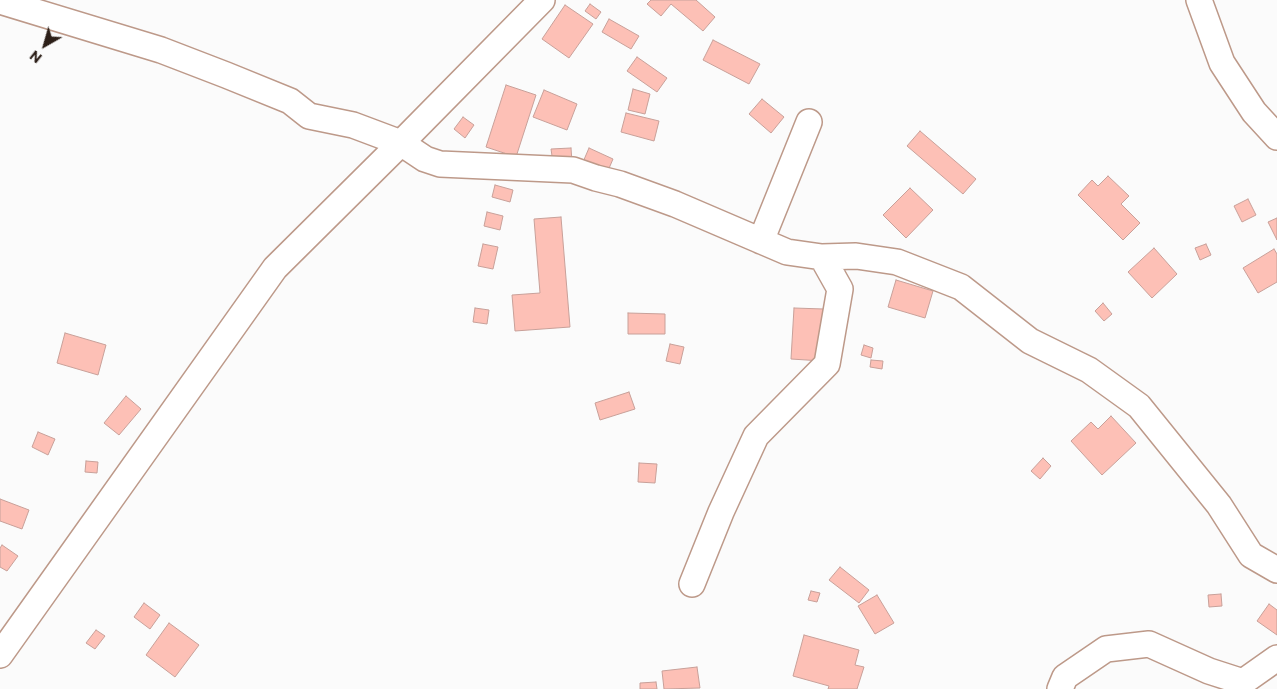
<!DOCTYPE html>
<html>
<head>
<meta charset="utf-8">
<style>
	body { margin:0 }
	#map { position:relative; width:1277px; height:689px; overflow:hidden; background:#fbfbfb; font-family:Commissioner,sans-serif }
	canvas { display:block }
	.north { position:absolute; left:20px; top:20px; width:50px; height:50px; -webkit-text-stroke:4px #fbfbfb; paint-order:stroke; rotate:218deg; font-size:14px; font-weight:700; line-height:20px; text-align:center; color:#2c1f18 }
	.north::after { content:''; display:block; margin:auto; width:18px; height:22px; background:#2c1f18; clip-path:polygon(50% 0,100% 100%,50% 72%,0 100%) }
</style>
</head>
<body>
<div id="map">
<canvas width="1277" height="689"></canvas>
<div class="north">N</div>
</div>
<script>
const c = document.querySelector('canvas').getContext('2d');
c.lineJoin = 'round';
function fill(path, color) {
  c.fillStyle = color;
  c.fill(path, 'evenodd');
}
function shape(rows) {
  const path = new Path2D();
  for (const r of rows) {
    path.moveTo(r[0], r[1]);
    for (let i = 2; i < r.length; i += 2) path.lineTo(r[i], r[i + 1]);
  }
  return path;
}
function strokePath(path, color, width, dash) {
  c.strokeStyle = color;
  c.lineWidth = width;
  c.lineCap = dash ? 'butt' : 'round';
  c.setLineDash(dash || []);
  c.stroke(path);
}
const building = shape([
	[651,0,696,0,715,17,703,31,671,4,661,16,647,4,651,0],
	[590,4,601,12,596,19,585,11,590,4],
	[565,5,593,24,569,58,542,39,565,5],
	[609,19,639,36,631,49,602,32,609,19],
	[713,40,760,64,749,84,703,60,713,40],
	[637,57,667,78,657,92,627,71,637,57],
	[506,85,536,95,516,157,486,147,506,85],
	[633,89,650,94,645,114,628,110,633,89],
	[544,90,577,104,567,130,533,117,544,90],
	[762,99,784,117,771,133,749,114,762,99],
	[626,113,659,121,654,141,621,132,626,113],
	[463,117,474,125,465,138,454,129,463,117],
	[920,131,976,179,963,194,907,146,920,131],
	[571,148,572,162,553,163,551,149,571,148],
	[589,148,613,159,607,173,583,162,589,148],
	[1108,176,1129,196,1121,204,1140,223,1123,240,1078,195,1092,180,1098,186,1108,176],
	[495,185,513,190,510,202,492,197,495,185],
	[910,188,933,210,906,238,883,215,910,188],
	[1248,199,1256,215,1242,222,1234,206,1248,199],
	[487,212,503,216,500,230,484,226,487,212],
	[561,217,570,327,515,331,512,295,540,293,534,219,561,217],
	[1277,218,1277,240,1268,222,1277,218],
	[483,244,498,247,493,269,478,266,483,244],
	[1206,244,1211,255,1200,260,1195,248,1206,244],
	[1154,248,1177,274,1152,298,1128,272,1154,248],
	[1274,249,1277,254,1277,282,1258,293,1243,268,1274,249],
	[896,280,933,291,925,318,888,307,896,280],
	[1103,303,1112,314,1104,321,1095,311,1103,303],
	[475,308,489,310,487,324,473,322,475,308],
	[794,308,824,309,822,361,791,359,794,308],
	[628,313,665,314,665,334,628,334,628,313],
	[65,333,106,345,98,375,57,363,65,333],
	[670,344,684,347,680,364,666,361,670,344],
	[864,345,873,348,871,358,861,355,864,345],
	[871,360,883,361,882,369,870,367,871,360],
	[629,392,635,409,600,420,595,403,629,392],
	[126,396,141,409,119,435,104,423,126,396],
	[1111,416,1136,443,1102,475,1071,441,1091,422,1098,429,1111,416],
	[38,432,55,439,48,455,32,447,38,432],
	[1043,458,1051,466,1040,479,1031,471,1043,458],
	[86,461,98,462,97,473,85,472,86,461],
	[639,463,657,464,655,483,638,482,639,463],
	[0,499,29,510,22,529,0,521,0,499],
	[2,545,18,556,7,571,0,567,0,548,2,545],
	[840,567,869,590,859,603,829,580,840,567],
	[811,591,820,593,817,602,808,600,811,591],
	[1221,594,1222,606,1209,607,1208,595,1221,594],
	[877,595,894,623,875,634,858,606,877,595],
	[144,603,160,615,150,629,134,617,144,603],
	[1269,604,1277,610,1277,635,1257,621,1269,604],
	[169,623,199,645,175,677,146,655,169,623],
	[96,630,105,636,95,649,86,643,96,630],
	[804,635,859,650,855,665,864,667,857,689,828,689,829,686,793,676,804,635],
	[697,667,700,688,664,689,662,671,697,667],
	[656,682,657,689,640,689,640,683,656,682]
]);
fill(building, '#fdc0b6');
strokePath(building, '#c8a099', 1);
const minor = shape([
	[1199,0,1222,63,1254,112,1277,137],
	[0,1,161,50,226,75,290,101,309,116,353,125,401,143,425,159,440,164,573,170,596,178,620,184,675,204,787,252,822,257,856,256,897,262,961,287,1030,341,1089,370,1139,406,1219,505,1251,555,1277,570],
	[761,241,809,122],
	[692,584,721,512,756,436,827,364,840,289,822,257],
	[0,655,275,268,401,143,542,0],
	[1060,689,1065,677,1106,649,1149,644,1209,671,1243,682,1277,658]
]);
strokePath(minor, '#bd9989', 28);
strokePath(minor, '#fff', 25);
</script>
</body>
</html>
